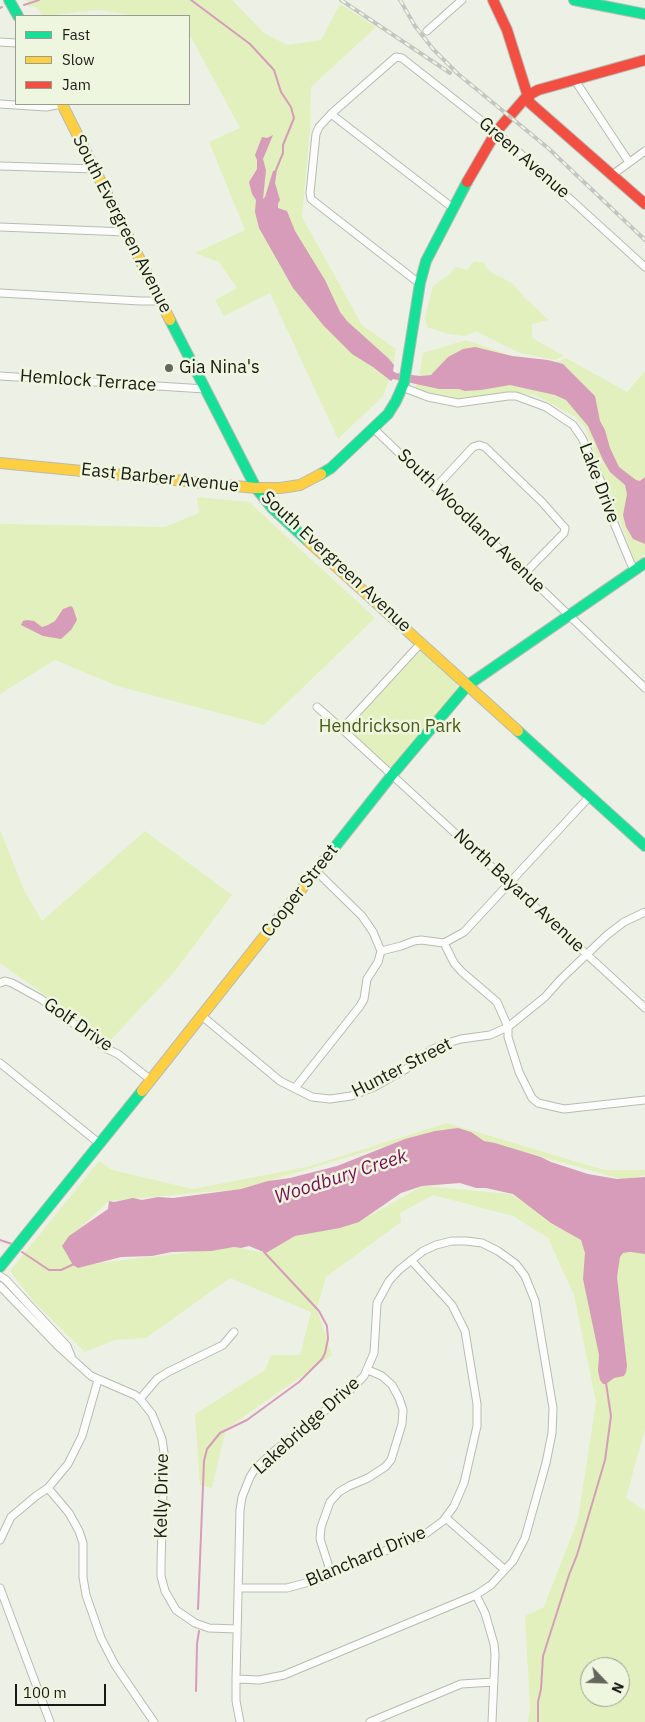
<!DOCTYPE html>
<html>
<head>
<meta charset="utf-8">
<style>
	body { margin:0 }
	#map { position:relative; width:645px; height:1722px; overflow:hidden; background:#edf1e5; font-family:"IBM Plex Sans",sans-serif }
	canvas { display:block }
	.legend { position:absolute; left:15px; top:15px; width:175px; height:90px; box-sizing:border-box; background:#eff6e0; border:1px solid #999e8e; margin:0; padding:6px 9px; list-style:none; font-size:15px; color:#181b13 }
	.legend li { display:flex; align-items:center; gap:10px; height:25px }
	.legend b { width:25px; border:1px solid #999e8e }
	.north { position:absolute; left:580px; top:1657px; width:50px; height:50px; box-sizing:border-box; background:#eff6e0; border:1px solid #999e8e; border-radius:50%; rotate:114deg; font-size:14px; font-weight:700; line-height:20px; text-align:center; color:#181b13 }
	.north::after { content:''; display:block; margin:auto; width:18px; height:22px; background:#63665c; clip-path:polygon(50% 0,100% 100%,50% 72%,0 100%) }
	.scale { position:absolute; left:15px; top:1684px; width:91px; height:22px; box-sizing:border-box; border:2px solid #181b13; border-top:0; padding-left:6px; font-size:15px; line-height:18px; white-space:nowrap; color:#181b13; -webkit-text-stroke:4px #eff6e0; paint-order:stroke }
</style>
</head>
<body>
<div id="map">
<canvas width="645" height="1722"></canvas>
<ul class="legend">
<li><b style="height:6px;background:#16e098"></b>Fast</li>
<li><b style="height:6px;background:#ffcf43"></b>Slow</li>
<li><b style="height:6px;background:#f24e42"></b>Jam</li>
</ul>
<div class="north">N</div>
<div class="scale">100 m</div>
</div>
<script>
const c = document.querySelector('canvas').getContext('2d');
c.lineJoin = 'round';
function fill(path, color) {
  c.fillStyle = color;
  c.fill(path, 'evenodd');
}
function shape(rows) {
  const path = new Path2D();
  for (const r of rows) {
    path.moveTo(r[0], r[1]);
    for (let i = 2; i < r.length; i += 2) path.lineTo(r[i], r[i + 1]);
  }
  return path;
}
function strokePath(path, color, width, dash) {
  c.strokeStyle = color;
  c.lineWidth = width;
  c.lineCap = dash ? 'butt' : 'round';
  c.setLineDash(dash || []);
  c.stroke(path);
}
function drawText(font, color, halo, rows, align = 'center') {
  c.font = font + ' "IBM Plex Sans",sans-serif';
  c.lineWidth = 5;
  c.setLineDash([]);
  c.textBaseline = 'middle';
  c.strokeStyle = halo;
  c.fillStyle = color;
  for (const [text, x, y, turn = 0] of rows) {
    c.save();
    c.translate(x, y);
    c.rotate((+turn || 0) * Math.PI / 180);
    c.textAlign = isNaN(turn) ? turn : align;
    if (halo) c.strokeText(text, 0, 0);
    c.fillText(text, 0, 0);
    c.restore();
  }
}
fill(shape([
	[27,0,232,0,264,33,287,45,321,40,340,4,376,27,311,87,310,129,302,217,362,325,396,349,392,372,383,396,338,439,270,293,224,316,215,300,237,288,219,262,195,253,245,230,209,142,240,128,191,37,189,36,189,16,135,16,100,10,43,16,36,7,29,7],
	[474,261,484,263,489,271,512,283,526,299,549,320,532,324,532,338,564,356,554,360,517,352,476,331,466,336,448,334,427,327,425,317,433,286,451,273,455,267,467,270],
	[466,340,509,355,556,362,566,358,627,392,645,371,645,554,635,562,585,427,574,416,535,395,507,392,458,402,415,389,419,378,423,353],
	[197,497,249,502,375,618,264,725,117,686,55,660,0,694,0,524,165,527,199,513],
	[421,650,456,680,457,687,455,693,392,769,350,731,349,727],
	[0,830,24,890,42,921,145,831,232,895,175,971,110,1041,0,963],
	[447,1123,604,1170,645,1170,645,1175,625,1180,443,1129,241,1189,109,1201,63,1244,74,1266,234,1247,266,1253,295,1236,359,1222,422,1186,511,1194,581,1240,623,1253,645,1253,645,1429,626,1498,645,1511,645,1722,528,1722,530,1707,525,1616,544,1607,578,1519,596,1402,574,1295,548,1238,513,1216,433,1195,400,1213,401,1222,326,1277,317,1309,332,1355,226,1429,212,1488,200,1485,195,1414,265,1370,271,1355,300,1355,311,1312,230,1278,146,1338,115,1340,85,1352,34,1302,10,1271,99,1161,112,1170,193,1189,307,1167],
	[590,1667,620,1667,620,1697,590,1697]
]), '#e1f0bc');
fill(shape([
	[273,135,263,159,266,170,263,199,265,197,273,171,277,170,275,183,280,200,278,204,278,208,287,211,295,231,325,280,340,312,347,321,388,358,394,365,393,371,396,373,420,376,431,375,448,357,463,349,475,347,512,356,548,360,563,364,595,396,600,421,605,430,610,448,619,467,636,480,640,481,645,477,645,544,633,539,626,527,623,515,627,494,625,485,610,472,603,460,588,426,566,400,555,395,510,385,481,390,465,391,459,389,439,389,393,379,391,381,373,367,352,354,324,326,293,288,259,228,255,212,256,200,252,194,249,182,257,169,257,160,255,155,262,137,267,138],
	[71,606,73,608,77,620,71,630,61,639,43,636,21,625,23,621,27,620,34,621,42,627,48,625,55,621,63,609],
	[458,1128,471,1132,484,1141,495,1143,541,1157,551,1162,588,1174,617,1179,645,1177,645,1254,630,1252,623,1253,620,1257,617,1277,627,1366,626,1372,624,1376,614,1378,606,1384,603,1384,600,1380,598,1371,599,1355,583,1279,585,1253,581,1240,551,1223,513,1194,508,1193,486,1188,476,1188,460,1183,422,1186,401,1193,359,1222,340,1228,295,1236,266,1253,249,1246,241,1248,234,1247,211,1251,172,1252,152,1256,121,1257,78,1268,73,1265,62,1246,69,1236,108,1209,109,1201,114,1202,133,1198,142,1200,158,1197,173,1198,241,1189,268,1181,290,1178,337,1166,405,1139,435,1131]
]), '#d79cb9');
strokePath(shape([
	[191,0,250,44,274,70,281,92,291,107,294,118,283,145,283,153,276,170],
	[24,5,39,0],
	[0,8,2,7],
	[0,1240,12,1244],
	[22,1252,49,1270,61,1270,74,1264],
	[198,1609,204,1461,207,1449,220,1433,247,1420,299,1382,322,1359,325,1353,328,1339,327,1326,319,1311,264,1252],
	[196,1691,197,1644,199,1631],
	[538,1722,538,1702,541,1689,543,1656,569,1575,577,1555,605,1460,611,1416,606,1383]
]), '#d79cb9', 2);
const street = shape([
	[427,31,462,0],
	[0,42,16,43],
	[574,79,629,162],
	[0,104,46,107,62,104],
	[331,114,453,208],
	[0,166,95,169],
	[612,175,645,151],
	[0,227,126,232],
	[420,283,415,280,311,199,310,193,316,134,319,127,331,114,396,57,402,58,502,137,645,267],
	[0,293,140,301,160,301],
	[0,376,205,389],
	[402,387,428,397,458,403,508,396,516,396,546,407,573,425,582,438,589,453,601,482,614,523,631,564,635,570],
	[373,428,645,688],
	[436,487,473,447,479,445,485,447,542,502,565,528,564,533,525,573],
	[317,707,342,729,645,1008],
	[342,729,422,642],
	[316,871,362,916,373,932,381,951,401,946,414,941,421,940,444,943,464,932,590,796],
	[444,943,454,963,462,972,497,1002,508,1027,508,1037,519,1072,532,1098,538,1103,564,1109,645,1100],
	[0,983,5,981,12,983,41,999,107,1049,118,1054,151,1080],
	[202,1016,280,1081,312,1097,330,1099,351,1096,374,1087,406,1069,431,1050,444,1044,461,1039,490,1035,508,1027,545,997,561,979,607,935,624,922,645,912],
	[0,1063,100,1144],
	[295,1088,360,1006,364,999,367,979,378,962,381,951],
	[0,1276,6,1280,67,1346,71,1356],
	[0,1286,60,1348,91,1376,135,1395,140,1399,152,1414,162,1439,164,1453,161,1565,161,1576,165,1591,176,1610,195,1623,209,1628,237,1629],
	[140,1399,157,1379,168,1372,223,1345,234,1332],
	[48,1488,69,1513,79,1531,83,1543,83,1577,86,1595,101,1638,115,1665,154,1722],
	[446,1518,505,1570],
	[0,1540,11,1517,36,1496,48,1488,68,1464,82,1436,98,1380],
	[331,1573,320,1539,321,1527,330,1502,339,1492,349,1486,368,1478,385,1467,391,1460,402,1424,403,1410,399,1398,392,1385,382,1376,368,1370],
	[0,1588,50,1722],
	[239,1588,287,1588,320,1579,331,1573,424,1535,443,1521,454,1506,464,1483,477,1426,477,1404,465,1331,452,1305,411,1260],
	[476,1595,485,1613,494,1644,495,1655,492,1722],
	[236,1679,259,1680,284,1675,476,1595,491,1585,513,1561,525,1538,546,1463,552,1433,553,1408,535,1301,525,1276,516,1264,498,1251,482,1243,466,1241,452,1241,436,1245,423,1251,399,1270,389,1281,377,1303,374,1353,364,1376,347,1393,272,1453,255,1469,250,1477,242,1497,240,1510,236,1679,236,1701,240,1722],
	[370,1722,461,1684,494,1682]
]);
const fast = shape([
	[9,0,18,16],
	[574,0,645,14],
	[170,320,256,488,272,508,308,541],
	[321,474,331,468,388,414,396,401,404,383,420,283,426,261,467,182],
	[518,731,645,846],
	[327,857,392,775,468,685,645,563],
	[0,1267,142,1091]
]);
const slow = shape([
	[62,104,170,320],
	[0,463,256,488,280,488,300,485,321,474],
	[308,541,518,731],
	[142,1091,327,857]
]);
const jam = shape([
	[493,0,507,30,530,103,645,204],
	[467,182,496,132,527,96,538,90,645,60]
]);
strokePath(street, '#b8bbb2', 9);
strokePath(fast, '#b8bbb2', 12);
strokePath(slow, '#b8bbb2', 12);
strokePath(jam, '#b8bbb2', 12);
strokePath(street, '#fcfdfb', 7);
strokePath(fast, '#16e098', 10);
strokePath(slow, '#ffcf43', 10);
strokePath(jam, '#f24e42', 10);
const rail = shape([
	[341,0,450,73],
	[400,0,415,26,433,49,458,74,548,148,645,240]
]);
strokePath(rail, '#c4c5c2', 4);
strokePath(rail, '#eff6e0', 2, [5.5]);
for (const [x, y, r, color] of [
	[169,368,5,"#63665c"]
]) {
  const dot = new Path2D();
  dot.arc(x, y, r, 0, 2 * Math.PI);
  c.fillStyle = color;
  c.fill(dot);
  strokePath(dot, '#eff6e0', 2);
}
drawText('18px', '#181b13', '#eff6e0', [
	["Green Avenue",524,158,41],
	["South Evergreen Avenue",122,224,63],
	["Hemlock Terrace",88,381,4],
	["East Barber Avenue",160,478,6],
	["Lake Drive",599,483,69],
	["South Woodland Avenue",471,521,44],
	["South Evergreen Avenue",336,562,43],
	["Cooper Street",300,891,-52],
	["North Bayard Avenue",519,891,43],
	["Golf Drive",78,1025,35],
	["Hunter Street",402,1068,-27],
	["Lakebridge Drive",307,1426,-42],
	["Kelly Drive",162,1496,-89],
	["Blanchard Drive",366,1557,-23]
]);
drawText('18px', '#181b13', '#eff6e0', [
	["Gia Nina's",179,368]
], 'left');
drawText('18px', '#4b5a18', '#eff6e0', [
	["Hendrickson Park",390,727]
]);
drawText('italic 19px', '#760b53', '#eff6e0', [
	["Woodbury Creek",341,1177,-18]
]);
</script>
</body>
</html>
